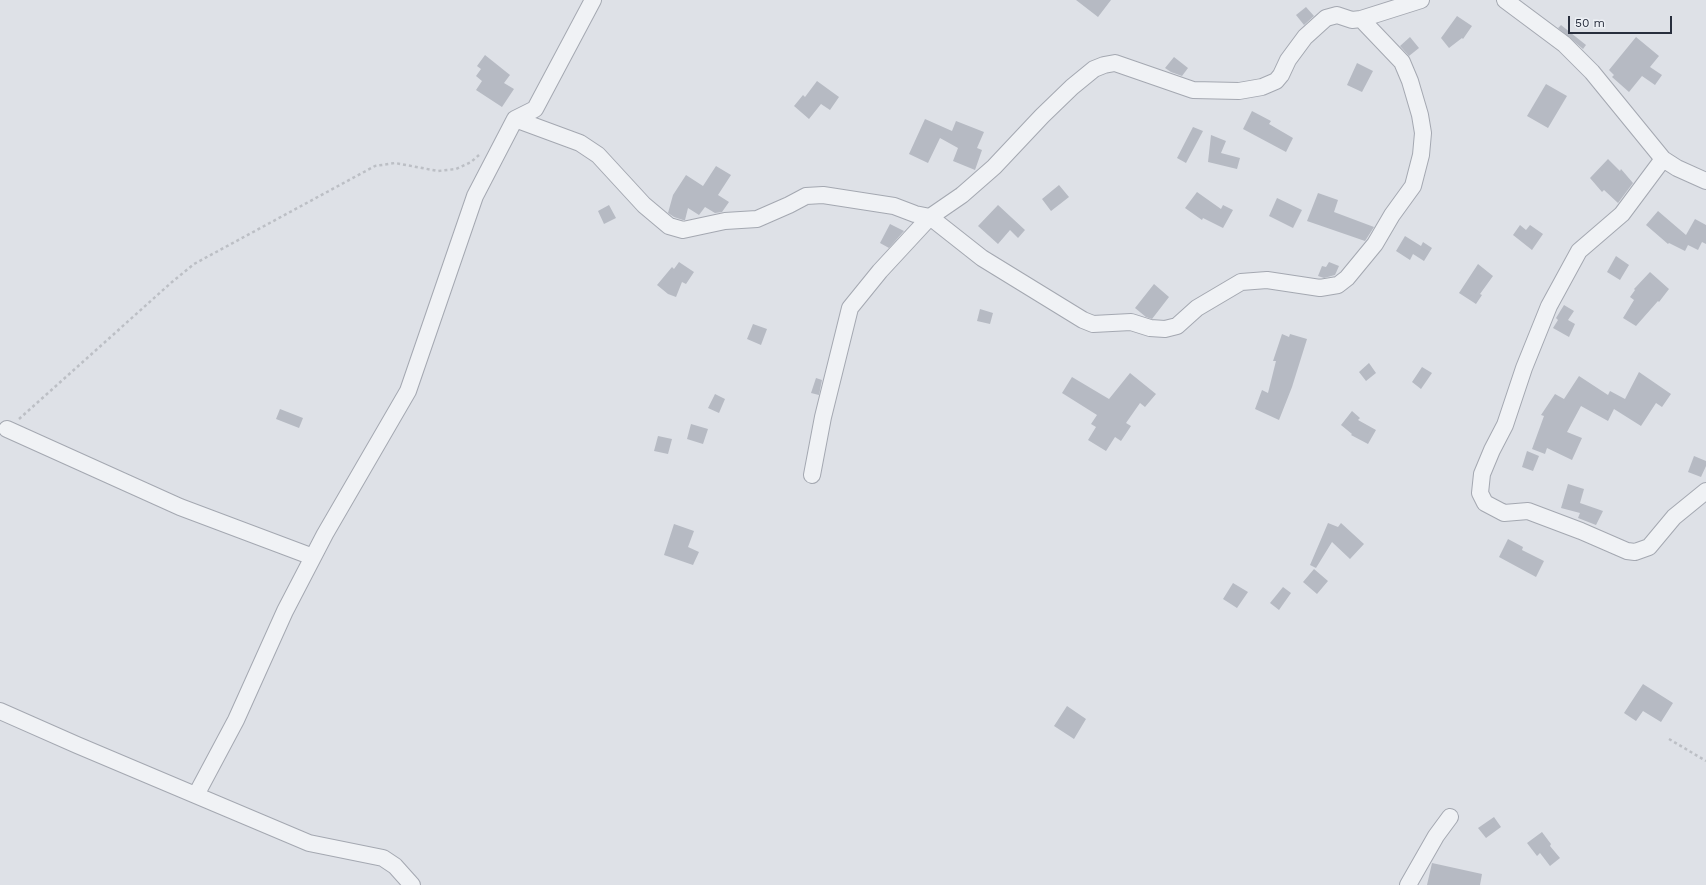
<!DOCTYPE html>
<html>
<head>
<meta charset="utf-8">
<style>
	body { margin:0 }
	#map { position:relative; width:1706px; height:885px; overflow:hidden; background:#dee1e7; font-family:"Work Sans",sans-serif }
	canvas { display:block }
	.scale { position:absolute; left:1568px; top:16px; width:104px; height:18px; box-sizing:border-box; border:2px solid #282e3d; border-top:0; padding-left:5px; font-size:12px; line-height:14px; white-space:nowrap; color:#282e3d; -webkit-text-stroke:3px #edf0f5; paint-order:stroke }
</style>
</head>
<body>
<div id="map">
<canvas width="1706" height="885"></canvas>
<div class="scale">50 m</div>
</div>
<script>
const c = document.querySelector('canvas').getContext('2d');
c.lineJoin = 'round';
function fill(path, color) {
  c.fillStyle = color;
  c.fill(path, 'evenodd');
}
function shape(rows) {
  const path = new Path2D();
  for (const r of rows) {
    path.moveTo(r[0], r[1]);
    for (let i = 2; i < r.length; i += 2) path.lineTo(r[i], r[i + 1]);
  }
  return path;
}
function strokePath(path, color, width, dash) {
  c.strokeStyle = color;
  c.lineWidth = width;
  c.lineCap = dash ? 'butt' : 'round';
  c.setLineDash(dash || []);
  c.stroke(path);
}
fill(shape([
	[1076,0,1111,0,1098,17],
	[1306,7,1314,16,1304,25,1296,15],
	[1457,16,1472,26,1463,39,1462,38,1449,48,1441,38],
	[1561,25,1586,45,1583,49,1558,28],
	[1410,37,1419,48,1409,56,1400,46],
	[1636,37,1659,56,1650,67,1662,75,1655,85,1642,76,1629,92,1612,77,1614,75,1609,70],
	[485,55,510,75,504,83,514,89,502,107,476,90,482,81,476,76,481,69,477,66],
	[1174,57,1188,68,1182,76,1171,72,1165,68],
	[1357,63,1373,71,1362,92,1347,85],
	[817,81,839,97,830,110,821,104,809,119,794,106,803,95,805,97],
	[1546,84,1567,96,1548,128,1527,116],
	[1252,111,1271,121,1269,124,1293,138,1286,152,1243,129],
	[925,119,952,131,956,121,984,132,977,148,982,150,975,170,953,161,958,148,940,138,928,163,909,154],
	[1193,127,1203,131,1186,163,1177,158],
	[1211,135,1226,141,1221,153,1240,158,1237,169,1208,162],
	[1608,159,1620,171,1621,169,1633,183,1618,203,1604,190,1602,192,1590,178],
	[716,166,731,175,718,195,729,202,722,212,715,213,705,207,699,215,688,208,685,220,683,220,674,217,668,213,673,195,686,175,703,186],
	[1059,185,1069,197,1051,211,1042,199],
	[1197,192,1221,209,1223,205,1233,210,1223,228,1203,218,1202,220,1185,208],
	[1318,193,1338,200,1334,212,1374,227,1365,241,1307,221],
	[1277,198,1302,210,1293,228,1269,216],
	[609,205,616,218,604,224,598,211],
	[998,205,1025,230,1018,238,1010,230,998,244,978,226],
	[1658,211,1686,235,1695,219,1706,225,1706,244,1702,242,1698,250,1688,245,1685,251,1669,243,1668,244,1646,225],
	[890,224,904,231,889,248,880,243],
	[1520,225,1526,230,1530,225,1543,234,1532,250,1513,235],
	[1405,236,1421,246,1423,242,1432,248,1424,261,1413,254,1410,260,1396,251],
	[1616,256,1629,265,1620,280,1607,272],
	[679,262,694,272,686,284,682,282,676,297,668,294,657,285,672,267,674,269],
	[1329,262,1339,266,1335,275,1324,278,1318,276,1322,266,1326,267],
	[1478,264,1493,276,1480,294,1482,295,1476,304,1459,293],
	[1650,272,1669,289,1659,302,1658,301,1636,326,1623,318,1634,300,1630,297,1635,290,1634,289],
	[1154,284,1169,297,1152,319,1146,317,1135,308],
	[1564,305,1574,311,1568,320,1575,324,1569,337,1553,328,1558,320,1556,318],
	[980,309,993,313,990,324,977,321],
	[753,324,767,329,761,345,747,339],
	[1282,334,1289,337,1290,334,1307,339,1292,387,1279,420,1255,409,1262,390,1268,393,1276,361,1273,361],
	[1369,363,1376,373,1366,381,1359,372],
	[1422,367,1432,373,1421,389,1412,382],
	[1639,372,1671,394,1662,407,1656,403,1641,426,1614,409,1608,421,1581,406,1567,432,1582,438,1572,460,1547,448,1545,454,1532,449,1544,416,1541,415,1555,394,1564,399,1579,376,1608,395,1610,391,1625,399],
	[1130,373,1156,394,1145,407,1140,403,1126,423,1131,426,1121,441,1115,437,1106,451,1088,440,1096,427,1091,424,1097,415,1062,393,1072,377,1109,399],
	[816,378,822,380,819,395,811,393],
	[715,394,725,399,719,413,708,408],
	[280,409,303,418,299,428,276,419],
	[1352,411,1360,418,1358,420,1376,430,1368,444,1351,435,1352,434,1341,425],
	[691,424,708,429,703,444,687,439],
	[658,436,672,439,668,454,654,451],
	[1527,451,1539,456,1533,471,1522,467],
	[1694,456,1706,461,1706,466,1701,477,1688,472],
	[1568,484,1584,489,1580,503,1603,511,1596,525,1578,518,1580,513,1561,508],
	[1328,523,1338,527,1341,523,1364,544,1350,559,1332,542,1316,568,1310,565],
	[674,524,694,531,688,547,699,552,693,565,664,555],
	[1508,539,1523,547,1522,550,1544,561,1536,577,1499,557],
	[1314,569,1328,581,1317,594,1303,582],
	[1233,583,1248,592,1237,608,1223,599],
	[1283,587,1291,593,1279,610,1270,603],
	[1643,684,1673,703,1661,722,1643,711,1636,721,1624,713],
	[1067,706,1086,719,1074,739,1054,726],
	[1494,817,1501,827,1486,838,1478,828],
	[1542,832,1551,844,1550,846,1560,858,1550,866,1540,853,1537,856,1527,843],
	[1432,863,1482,874,1480,885,1427,885]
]), '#b6bac3');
const street = shape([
	[1505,0,1564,44,1592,72,1663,159,1677,168,1706,181],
	[515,119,580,143,598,155,644,205,669,226,683,230,725,221,757,219,789,205,806,196,823,195,894,206,915,214,930,217,982,258,1083,320,1093,324,1131,322,1150,328,1165,329,1177,326,1197,308,1241,282,1267,280,1320,288,1338,285,1347,278,1375,244,1392,215,1413,186,1421,155,1423,133,1420,115,1410,81,1402,62,1361,19],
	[1663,159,1622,214,1579,251,1549,306,1524,368,1505,425,1492,450,1482,474,1480,493,1485,503,1504,513,1528,511,1581,531,1627,551,1635,552,1649,547,1674,517,1706,491],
	[7,429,180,507,313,557],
	[812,475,823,417,850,308,880,271,930,217,962,195,994,167,1042,116,1072,87,1094,69,1104,65,1115,63,1193,90,1239,91,1262,87,1276,81,1281,75,1288,60,1305,37,1326,18,1337,15,1352,20,1361,19,1421,0],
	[0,711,77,745,309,843,383,858,395,866,412,885],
	[196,795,236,720,285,611,325,534,408,391,475,196,515,119,535,109,593,0],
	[1408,885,1436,836,1450,817]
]);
strokePath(street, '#a4a8b1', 18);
strokePath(shape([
	[19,419,172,282,194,264,375,166,395,163,438,171,456,169,471,162,479,155],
	[1669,739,1706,761]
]), '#bcbfc5', 2.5, [3, 3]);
strokePath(street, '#f0f2f5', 16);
</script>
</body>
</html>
